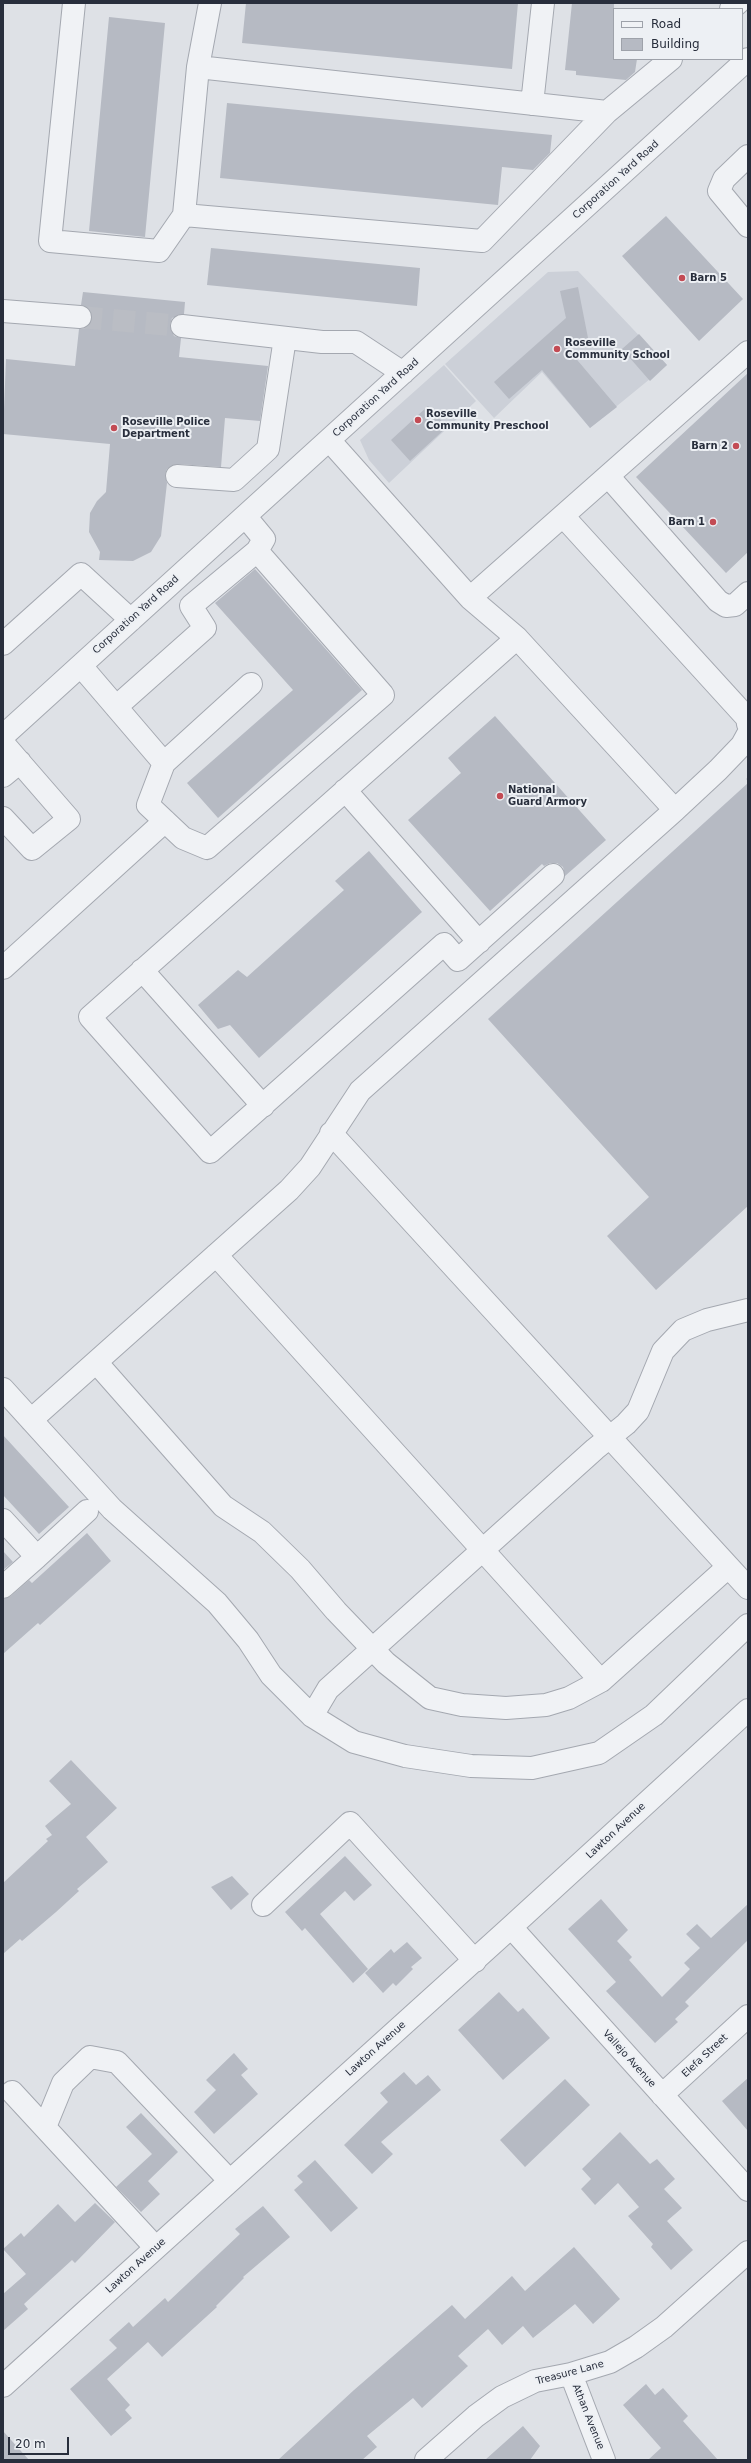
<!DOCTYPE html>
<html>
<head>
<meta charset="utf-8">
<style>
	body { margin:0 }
	#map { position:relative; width:751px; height:2463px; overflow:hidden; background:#dee1e6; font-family:"DejaVu Sans",sans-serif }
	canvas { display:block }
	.frame { position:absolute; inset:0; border:4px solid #282e3c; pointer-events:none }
	.legend { position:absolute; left:613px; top:8px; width:130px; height:52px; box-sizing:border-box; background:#edf0f4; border:1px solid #9ea2aa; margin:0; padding:5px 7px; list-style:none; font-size:12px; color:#282e3c }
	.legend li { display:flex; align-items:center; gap:8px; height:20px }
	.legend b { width:20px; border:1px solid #9ea2aa }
	.scale { position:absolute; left:8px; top:2437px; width:61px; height:18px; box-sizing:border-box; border:2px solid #282e3c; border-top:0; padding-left:5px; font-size:12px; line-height:14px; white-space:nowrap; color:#282e3c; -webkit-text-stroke:3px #edf0f4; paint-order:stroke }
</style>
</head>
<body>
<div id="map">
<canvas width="751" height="2463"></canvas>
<div class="frame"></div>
<ul class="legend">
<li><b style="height:5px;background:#f0f2f5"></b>Road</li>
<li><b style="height:11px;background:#b6bac3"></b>Building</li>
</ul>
<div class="scale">20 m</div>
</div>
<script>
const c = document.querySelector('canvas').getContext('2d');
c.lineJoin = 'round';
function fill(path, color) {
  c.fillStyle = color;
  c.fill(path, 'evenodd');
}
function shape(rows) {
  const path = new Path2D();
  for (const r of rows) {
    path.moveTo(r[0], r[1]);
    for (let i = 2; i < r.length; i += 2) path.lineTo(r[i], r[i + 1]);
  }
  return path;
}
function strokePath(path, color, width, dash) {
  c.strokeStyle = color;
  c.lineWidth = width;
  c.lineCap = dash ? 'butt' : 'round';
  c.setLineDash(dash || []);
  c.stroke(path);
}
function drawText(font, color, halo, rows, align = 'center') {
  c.font = font + ' "DejaVu Sans",sans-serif';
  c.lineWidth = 4;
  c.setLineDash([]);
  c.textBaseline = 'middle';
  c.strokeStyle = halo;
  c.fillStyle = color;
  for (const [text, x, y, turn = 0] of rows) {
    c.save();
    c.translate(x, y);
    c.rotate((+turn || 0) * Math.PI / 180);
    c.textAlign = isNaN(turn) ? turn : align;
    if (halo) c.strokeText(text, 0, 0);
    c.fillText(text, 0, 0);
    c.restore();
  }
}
fill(shape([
	[578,271,667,365,590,428,542,372,494,418,445,364,548,272],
	[444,365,476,401,389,483,369,460,360,440]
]), '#ccd0d8');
fill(shape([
	[246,3,518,3,512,69,242,43],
	[572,3,614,3,614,59,637,59,635,72,626,80,576,75,576,71,565,70],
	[109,17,165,23,145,237,89,231],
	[227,103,552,135,550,153,533,170,502,167,498,205,220,178],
	[666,216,743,299,699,341,622,256],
	[211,248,420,268,417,306,207,285],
	[578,287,589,343,567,348,617,407,590,428,542,370,509,399,494,382,566,318,560,291],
	[83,292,185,302,184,314,172,318,170,325,174,336,181,338,179,357,268,366,260,421,225,418,221,467,178,464,167,469,165,475,167,483,161,536,151,552,133,561,99,560,100,552,89,532,90,513,97,501,106,492,110,444,3,434,6,359,75,366,79,329,86,328,92,318,91,311,81,305],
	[639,334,667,365,650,381,622,349],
	[748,373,748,552,726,573,636,477],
	[428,406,447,427,410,461,391,440],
	[255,569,362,690,218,818,187,783,293,690,215,603],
	[495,716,606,840,565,876,563,867,557,863,550,863,544,866,542,864,490,911,408,820,461,773,448,758],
	[748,783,748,1206,656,1290,607,1236,649,1197,488,1019],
	[369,851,422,912,259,1058,230,1025,218,1029,198,1005,238,970,247,977,344,890,335,881],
	[3,1435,69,1507,39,1534,3,1495],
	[87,1533,111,1561,40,1625,38,1623,3,1654,3,1599,11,1596,29,1580,32,1583],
	[3,1551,13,1562,3,1570],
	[71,1760,117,1808,86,1837,108,1862,77,1889,79,1891,56,1912,22,1941,20,1939,3,1954,3,1883,48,1841,46,1839,52,1835,45,1826,71,1804,49,1781],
	[345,1856,372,1885,354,1901,345,1891,320,1914,368,1969,353,1983,305,1928,302,1931,285,1912],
	[232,1876,249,1894,231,1910,211,1887],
	[601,1899,628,1930,617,1941,632,1957,629,1960,662,1997,690,1969,684,1963,700,1948,686,1934,697,1924,711,1938,748,1904,748,1940,685,2002,689,2006,675,2019,678,2022,655,2043,606,1991,616,1982,568,1929],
	[407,1942,422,1958,411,1967,413,1969,396,1986,393,1983,383,1993,365,1973,391,1949,394,1953],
	[499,1992,518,2012,523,2008,550,2038,503,2080,458,2030],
	[234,2053,248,2069,241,2075,258,2094,214,2134,194,2112,216,2090,206,2080],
	[404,2072,416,2085,428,2075,441,2090,381,2142,393,2154,372,2174,344,2145,388,2102,380,2093],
	[748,2078,748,2131,722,2101],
	[565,2079,590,2105,525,2167,500,2140],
	[141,2113,178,2152,148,2181,160,2194,141,2212,116,2187,152,2154,126,2127],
	[620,2132,650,2164,657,2159,675,2179,664,2189,682,2208,667,2221,693,2250,671,2270,651,2247,653,2244,628,2216,639,2207,618,2183,595,2205,581,2189,591,2179,582,2169],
	[315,2160,358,2208,331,2232,294,2190,303,2182,297,2176],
	[95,2203,115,2222,75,2263,72,2260,24,2304,28,2309,3,2331,3,2294,26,2274,3,2249,21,2233,24,2237,58,2204,75,2222],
	[263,2206,290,2237,243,2277,244,2278,216,2306,217,2307,162,2357,148,2342,107,2379,130,2405,125,2410,132,2418,111,2436,70,2389,117,2348,109,2340,129,2322,133,2327,165,2298,168,2302,240,2234,235,2229],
	[574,2247,620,2299,593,2324,575,2304,533,2338,523,2326,502,2345,488,2329,458,2356,468,2366,422,2408,413,2398,367,2436,377,2447,362,2460,278,2460,354,2390,452,2305,465,2319,512,2276,525,2291],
	[646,2384,655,2395,663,2388,688,2416,683,2421,718,2460,648,2460,661,2448,623,2405],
	[523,2426,540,2446,530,2460,485,2460],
	[3,2431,29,2460,3,2460]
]), '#b6bac3');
strokePath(shape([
	[80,317,182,326]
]), '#babdc4', 22, [22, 11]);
const minor = shape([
	[74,3,50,241,159,251,184,215],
	[210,3,198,67,607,112,671,59],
	[731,9,738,3],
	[198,67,184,215,482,241,607,112],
	[532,104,543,3],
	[748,156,724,179,719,191,748,226],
	[3,311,80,317],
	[182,326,322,342,356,342,403,373],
	[329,440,470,598,517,638,90,1017,210,1152,444,944,458,960,553,875],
	[177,476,234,480,268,449,285,338],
	[608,476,718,601,726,606,735,605,748,593],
	[563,516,747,718,748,724],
	[470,598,748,352],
	[3,644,81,574,131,620],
	[81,666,164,763,251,684],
	[116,707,205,628,191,606,257,551,264,539,245,516],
	[3,736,748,59],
	[3,743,69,819,32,849,3,818],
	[164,763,148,805,183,838,207,848,383,695,257,551],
	[3,776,20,762],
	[345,790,479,942],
	[675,810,718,770,742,745,748,734],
	[3,968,165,821],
	[142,970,263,1106],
	[331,1133,748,1588],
	[216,1255,601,1681],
	[96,1362,223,1506,262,1532,300,1569,336,1611,386,1663,430,1698,462,1705,506,1708,546,1705,569,1698,601,1681,728,1567],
	[3,1389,112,1509,217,1603,248,1640,271,1675,312,1716,354,1742,405,1756,471,1766,532,1768,599,1753,654,1715,748,1625],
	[31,1420,289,1190,310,1167,360,1091,675,810,517,638],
	[3,1520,37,1557,3,1587],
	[37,1557,87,1511],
	[312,1716,328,1689,595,1449,626,1424,638,1411,663,1351,683,1330,707,1320,748,1310],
	[263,1905,350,1823,475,1961],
	[511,1927,748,2190],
	[12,2092,156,2248],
	[662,2095,748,2016],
	[45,2127,63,2083,90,2057,117,2062,230,2181],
	[571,2374,604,2460],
	[3,2386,511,1927,748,1710],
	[426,2460,476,2416,502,2397,535,2381,571,2374,610,2362,636,2347,664,2327,748,2252]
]);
strokePath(minor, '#a4a8b0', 24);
strokePath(shape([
	[747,780,748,779]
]), '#bcbfc5', 2.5, [3, 3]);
strokePath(minor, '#f0f2f5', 22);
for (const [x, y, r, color] of [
	[682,278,4,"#c34b54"],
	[557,349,4,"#c34b54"],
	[418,420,4,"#c34b54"],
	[114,428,4,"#c34b54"],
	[736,446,4,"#c34b54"],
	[713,522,4,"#c34b54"],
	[500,796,4,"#c34b54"]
]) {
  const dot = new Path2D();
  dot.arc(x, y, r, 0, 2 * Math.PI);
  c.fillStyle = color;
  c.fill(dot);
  strokePath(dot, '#edf0f4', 1.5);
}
drawText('10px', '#282e3c', '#edf0f4', [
	["Corporation Yard Road",616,180,-42],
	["Corporation Yard Road",376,398,-42],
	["Corporation Yard Road",136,615,-42],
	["Lawton Avenue",616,1831,-43],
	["Lawton Avenue",376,2049,-42],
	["Elefa Street",705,2056,-43],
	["Vallejo Avenue",629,2059,48],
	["Lawton Avenue",136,2266,-42],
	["Treasure Lane",570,2373,-15],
	["Athan Avenue",588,2417,68]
]);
drawText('bold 10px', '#282e3c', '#edf0f4', [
	["Barn 5",690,278],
	["Roseville",565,343],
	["Community School",565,355],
	["Roseville",426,414],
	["Community Preschool",426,426],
	["Roseville Police",122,422],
	["Department",122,434],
	["Barn 2",728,446,"right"],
	["Barn 1",705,522,"right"],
	["National",508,790],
	["Guard Armory",508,802]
], 'left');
</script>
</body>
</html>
